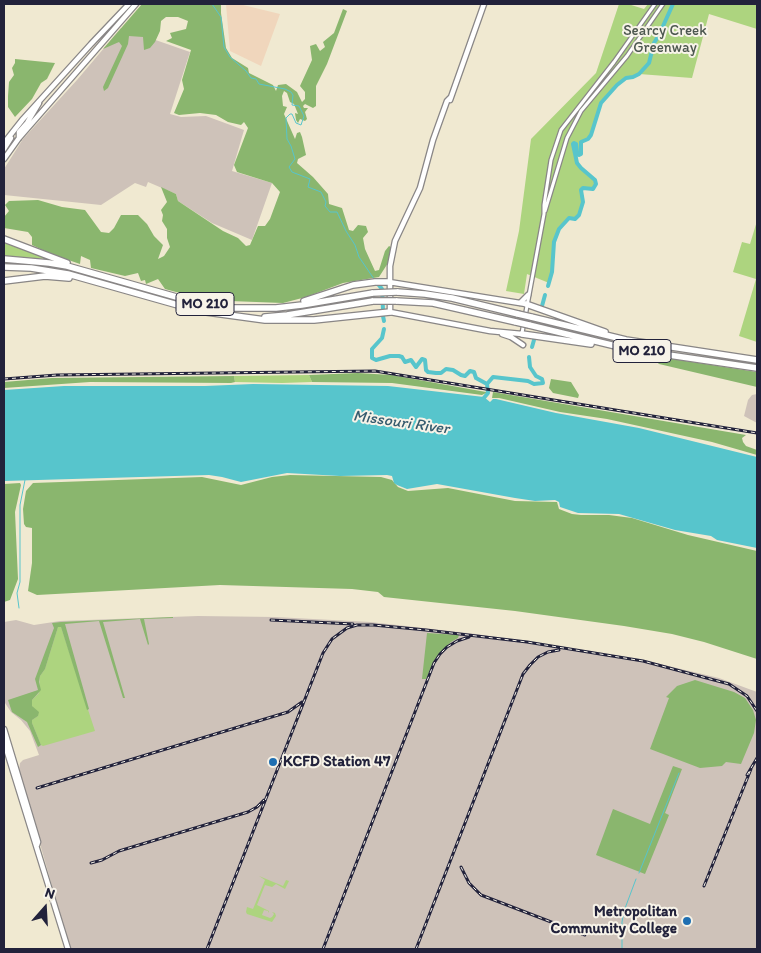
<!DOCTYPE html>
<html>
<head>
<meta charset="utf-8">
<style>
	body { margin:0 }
	#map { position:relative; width:761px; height:953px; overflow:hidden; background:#f0e9d1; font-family:Itim,sans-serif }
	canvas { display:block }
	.frame { position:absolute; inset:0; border:5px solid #22223b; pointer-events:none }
	.north { position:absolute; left:20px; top:883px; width:50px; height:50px; -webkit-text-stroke:4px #f7f3e8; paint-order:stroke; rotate:19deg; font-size:14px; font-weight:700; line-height:20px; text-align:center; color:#22223b }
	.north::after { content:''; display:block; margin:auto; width:18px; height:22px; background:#22223b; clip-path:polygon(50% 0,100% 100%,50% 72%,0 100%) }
</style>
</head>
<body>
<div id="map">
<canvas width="761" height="953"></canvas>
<div class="frame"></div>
<div class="north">N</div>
</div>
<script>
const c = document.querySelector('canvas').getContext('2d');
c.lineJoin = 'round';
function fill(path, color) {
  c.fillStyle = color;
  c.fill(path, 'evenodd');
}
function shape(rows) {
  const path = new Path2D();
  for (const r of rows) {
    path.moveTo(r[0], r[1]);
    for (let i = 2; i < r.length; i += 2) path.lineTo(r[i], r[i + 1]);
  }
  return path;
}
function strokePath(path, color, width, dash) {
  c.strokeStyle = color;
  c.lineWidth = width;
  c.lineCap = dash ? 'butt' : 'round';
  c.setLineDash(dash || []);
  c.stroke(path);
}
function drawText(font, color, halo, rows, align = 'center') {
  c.font = font + ' Itim,sans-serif';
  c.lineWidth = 4;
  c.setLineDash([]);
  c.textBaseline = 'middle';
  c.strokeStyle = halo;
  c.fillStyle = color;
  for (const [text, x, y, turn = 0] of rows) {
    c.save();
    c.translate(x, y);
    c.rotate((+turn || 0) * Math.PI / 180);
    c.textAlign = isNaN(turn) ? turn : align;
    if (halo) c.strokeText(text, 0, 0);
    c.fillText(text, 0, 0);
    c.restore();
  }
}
fill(shape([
	[226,4,239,4,280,14,261,66,230,51]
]), '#f0d6bc');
fill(shape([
	[121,28,190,52,170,114,181,117,206,116,244,130,232,171,272,183,252,240,212,223,178,201,176,194,148,182,146,187,135,183,101,205,4,195,4,169,23,139,77,80],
	[757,394,757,423,744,416,748,400,752,395],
	[198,616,275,617,370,622,476,634,643,660,719,678,757,692,757,949,70,949,19,770,20,763,23,760,39,755,30,731,21,720,11,712,5,703,4,622,16,620,34,625,60,621]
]), '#cec2b9');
fill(shape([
	[619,4,628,4,644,9,648,4,757,4,757,29,709,14,692,78,639,74,633,77,626,78,617,85,601,103,591,135,588,139,581,142,581,154,579,155,577,152,576,144,573,144,577,163,581,168,595,180,596,184,593,189,583,188,581,190,583,202,579,215,575,219,569,219,559,229,554,242,552,272,549,283,527,274,524,294,506,291,519,231,531,139,596,73],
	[757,221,757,342,739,336,756,279,733,272,742,242,750,244],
	[4,243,49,259,4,256],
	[309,375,312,382,282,383,235,382,234,376],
	[58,627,61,627,95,731,43,746,41,745,32,723,32,720,38,716,32,706,32,700,39,693,40,676,45,669],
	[259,876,283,886,286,880,289,881,285,889,276,884,272,887,265,885,257,905,269,911,269,913,268,911,264,910,262,915,270,918,272,917,274,914,272,912,275,913,276,916,272,922,247,914,246,912,247,907,253,909,265,880]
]), '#add47f');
fill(shape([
	[142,4,213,4,215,5,221,4,221,13,226,48,232,58,248,68,249,73,273,85,276,91,278,85,286,84,297,92,302,102,305,99,305,92,300,86,312,60,310,46,316,44,320,51,325,47,323,42,334,33,343,9,347,11,327,64,316,86,316,106,313,108,305,104,303,106,304,108,308,108,305,112,307,119,305,121,300,119,298,123,296,120,295,113,298,114,294,104,290,102,287,93,284,91,282,96,283,106,287,107,284,114,295,139,297,133,300,132,302,137,306,155,298,159,297,163,313,177,328,194,329,204,342,208,349,230,353,231,358,225,366,226,368,232,363,238,365,249,375,271,379,270,385,251,389,246,391,247,388,263,379,277,343,283,306,297,283,303,203,300,200,294,193,292,191,296,165,289,158,279,146,284,145,280,141,281,138,273,125,276,91,268,90,260,81,256,80,264,51,254,32,245,32,237,28,232,4,228,4,217,9,211,5,205,9,201,38,200,62,207,85,210,101,232,109,233,114,228,121,215,138,215,147,224,154,236,163,245,158,259,164,256,170,247,167,238,167,229,162,221,163,215,161,210,167,202,161,187,176,194,178,201,223,231,238,238,246,246,250,245,258,226,265,226,270,219,280,192,272,183,237,172,234,165,248,128,244,122,241,125,228,122,216,115,200,113,179,115,174,113,184,89,182,80,191,50,166,41,172,38,170,33,186,29,188,21,178,17,166,17,161,21,160,31,155,42,150,48,144,50,143,37,129,36,128,44,108,88,104,91,103,87,122,46,119,42,103,49],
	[15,59,55,63,47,79,41,83,32,99,15,117,8,107,8,96,9,82,14,75,12,68,15,63],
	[647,355,757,372,757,387,659,364,656,361,647,359],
	[358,373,391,375,486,392,486,393,482,395,392,383,312,382,309,375],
	[234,376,235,382,231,383,90,382,4,388,4,382,52,378],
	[551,379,571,382,579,395,578,398,553,393,549,388],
	[493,392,746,435,742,438,743,442,746,446,757,450,757,455,712,442,607,419,560,412,499,398,492,398],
	[290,475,381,477,392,480,398,487,408,491,448,488,515,501,557,502,559,509,572,514,581,515,609,515,632,518,688,535,757,551,757,659,704,642,672,634,624,626,515,611,384,597,378,592,352,589,220,585,37,595,28,591,32,563,32,528,26,527,24,524,23,509,26,491,33,483,202,477,241,485,272,477],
	[20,483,21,485,15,512,18,579,10,600,4,602,4,484],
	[173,617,173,618,144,619,149,644,148,645,140,619,103,622,125,698,123,698,99,621,65,624,89,709,87,710,61,627,58,627,45,669,40,676,39,682,41,690,32,700,32,706,39,712,38,716,32,720,32,723,41,745,38,747,27,722,12,712,8,700,38,690,35,679,54,628,52,623,61,622],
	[427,633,459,635,458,638,451,642,435,659,426,679,422,679],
	[695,680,734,692,745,698,753,710,756,720,754,733,741,764,726,762,722,766,700,768,650,749,669,698,666,697,677,686],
	[673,766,682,769,665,813,669,815,645,874,596,855,613,809,650,824]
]), '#8ab66e');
fill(shape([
	[253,384,388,386,484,397,490,402,493,399,496,399,556,413,639,428,757,457,757,548,717,540,711,536,675,530,619,514,578,513,560,507,559,502,555,500,535,501,515,498,437,484,407,489,397,485,394,483,392,476,387,475,340,476,287,473,241,482,222,477,209,475,4,481,4,390,64,386,205,386]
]), '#57c5cc');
strokePath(shape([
	[212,4,221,17,224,47,230,57,246,71,251,78,256,79,259,84,285,89,291,92,293,95,292,105,299,106,304,116,301,125,296,123,292,114,290,114,286,118,287,139,291,146,295,159,289,167,292,172,310,179,308,187,321,192,326,202,325,206,330,212,337,212,346,231,355,245,359,257,374,279],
	[19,608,17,593,20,582,20,505,25,480],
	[639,873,679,773],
	[622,949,622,922,624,911,636,879]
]), '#57c5cc', 1);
strokePath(shape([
	[378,284,382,289,383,310],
	[548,286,552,272,554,242,559,229,569,218,575,219,579,215,583,202,581,190,583,188,593,189,596,184,595,180,581,168,577,163,573,144,574,143,576,144,577,152,579,155,581,154,581,142,588,139,591,135,601,103,617,85,626,78,633,77,639,74,649,63,654,43,659,35,673,4],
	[542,306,545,295],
	[383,316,384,321],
	[384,329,382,338,372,349,372,358,376,360,390,356,399,356,402,357,405,362,411,360,416,367,422,359,425,360,426,370,428,372,436,373,441,373,446,369,453,370,461,375,465,376,470,371,474,372,476,378,487,384,488,393,483,399,484,402],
	[532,347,534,340],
	[487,384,493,377,528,381,534,384,543,383,542,379,536,376,530,367,529,357]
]), '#57c5cc', 4);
const minor = shape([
	[545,211,567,138,581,111,627,56,663,4],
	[522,333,544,214,544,205,551,160,561,130,614,62,655,4]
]);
const major = shape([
	[450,98,447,101,433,140,420,188,395,241,390,266,390,312,490,331,522,334],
	[450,100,484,4],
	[19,138,19,132,27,123,39,103],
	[4,143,23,119,91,44,129,4],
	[4,149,11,138],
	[4,159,19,138,136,4],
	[389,282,526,304],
	[520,303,528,295],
	[502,334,511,337,523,345],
	[4,729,38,842,37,845],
	[4,742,68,949]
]);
const highway = shape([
	[4,239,67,263],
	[4,259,49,263,67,266,187,300,231,308,276,308,302,305,373,293],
	[4,267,31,268,68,274,199,311,265,320,314,320,390,312],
	[4,281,45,276,69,278],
	[397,292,425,294,452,298,518,314],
	[304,301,353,285,375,282,389,282],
	[396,301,433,303,516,322],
	[526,304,605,332],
	[265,317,287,315,373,301],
	[531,317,626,340,757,360],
	[529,325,628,349,757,368],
	[522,334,591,344]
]);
strokePath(minor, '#898686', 5.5);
strokePath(major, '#898686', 7);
strokePath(highway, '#898686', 8);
strokePath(minor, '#fff', 3);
strokePath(major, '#fff', 4.5);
strokePath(highway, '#fff', 5.5);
const rail = shape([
	[4,379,57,375,375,371,757,433],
	[271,620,353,624],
	[747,775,757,758],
	[37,788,288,712,302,702],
	[91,863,102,860,119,851,248,812,257,807,264,800],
	[461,867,469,883,481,895,585,935],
	[704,886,751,769],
	[207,949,323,653,332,639,347,628,357,625,373,625,426,630,527,642,643,661,729,684,747,696,757,711],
	[323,949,434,663,440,654,447,647,457,641,469,637],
	[416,949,523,674,530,665,538,657,548,652,559,650]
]);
strokePath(rail, '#22223b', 3);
strokePath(rail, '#f7f3e8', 1, [4]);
const highwayBridge = shape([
	[373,293,397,292],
	[373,301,396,301],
	[518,314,531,317],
	[516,322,529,325]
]);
strokePath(highwayBridge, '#898686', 8, []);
strokePath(highwayBridge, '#fff', 5.5);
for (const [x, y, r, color] of [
	[273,762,5,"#1f6fb2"],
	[687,921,5,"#1f6fb2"]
]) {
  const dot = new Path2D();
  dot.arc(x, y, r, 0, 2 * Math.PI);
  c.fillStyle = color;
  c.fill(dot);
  strokePath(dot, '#f7f3e8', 2);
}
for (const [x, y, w] of [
	[205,304,58],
	[642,351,58]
]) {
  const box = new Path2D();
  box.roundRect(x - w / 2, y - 11.5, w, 23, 4);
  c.fillStyle = '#f7f3e8';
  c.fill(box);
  strokePath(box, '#22223b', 1);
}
drawText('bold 14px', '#22223b', null, [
	["MO 210",205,304],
	["MO 210",642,351]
]);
drawText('15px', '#4c574f', '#f7f3e8', [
	["Searcy Creek",665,31],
	["Greenway",665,48]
]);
drawText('bold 15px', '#22223b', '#f7f3e8', [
	["KCFD Station 47",283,762],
	["Metropolitan",677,912,"right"],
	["Community College",677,929,"right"]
], 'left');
drawText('italic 16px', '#355b6e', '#f7f3e8', [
	["Missouri River",401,423,8]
]);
</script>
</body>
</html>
